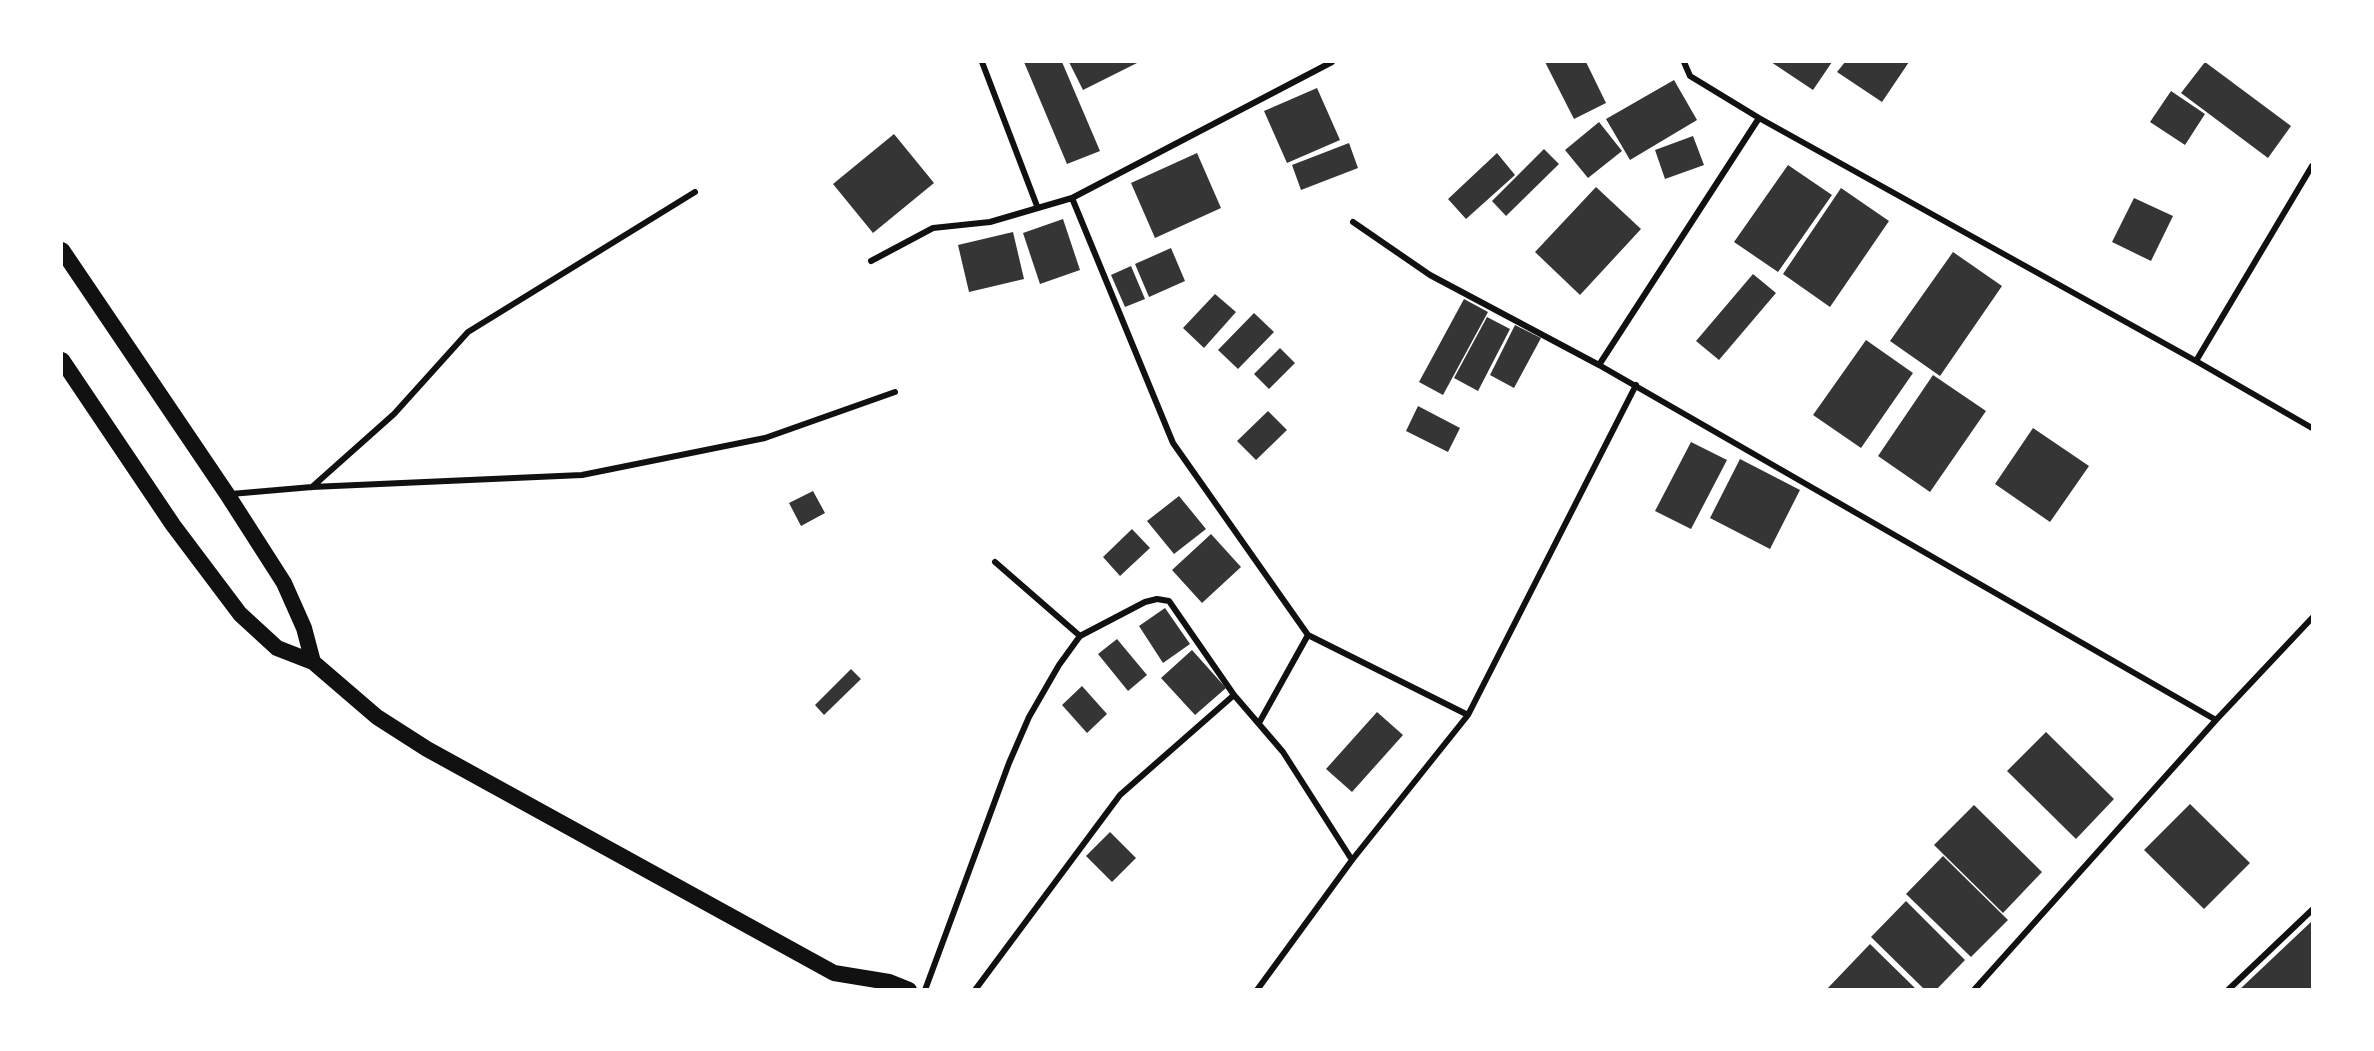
<!DOCTYPE html>
<html>
<head>
<meta charset="utf-8">
<style>
	body { margin:0 }
	#map { position:relative; width:2374px; height:1051px; overflow:hidden; background:#fff; font-family:"Noto Serif",serif }
	canvas { display:block }
	.frame { position:absolute; inset:0; border:63px solid #fff; pointer-events:none }
</style>
</head>
<body>
<div id="map">
<canvas width="2374" height="1051"></canvas>
<div class="frame"></div>
</div>
<script>
const c = document.querySelector('canvas').getContext('2d');
c.lineJoin = 'round';
function fill(path, color) {
  c.fillStyle = color;
  c.fill(path, 'evenodd');
}
function shape(rows) {
  const path = new Path2D();
  for (const r of rows) {
    path.moveTo(r[0], r[1]);
    for (let i = 2; i < r.length; i += 2) path.lineTo(r[i], r[i + 1]);
  }
  return path;
}
function strokePath(path, color, width, dash) {
  c.strokeStyle = color;
  c.lineWidth = width;
  c.lineCap = dash ? 'butt' : 'round';
  c.setLineDash(dash || []);
  c.stroke(path);
}
fill(shape([
	[1024,62,1062,62,1100,151,1067,164],
	[1069,62,1139,62,1083,90],
	[1545,62,1586,62,1606,103,1574,119],
	[1771,62,1832,62,1813,90],
	[1845,62,1909,62,1882,102,1837,72],
	[2205,62,2291,126,2268,158,2181,93],
	[1674,80,1697,120,1630,160,1606,119],
	[1317,88,1340,140,1287,163,1264,111],
	[2171,91,2205,114,2185,145,2150,122],
	[1599,122,1622,151,1588,178,1565,150],
	[894,134,934,183,873,233,833,184],
	[1693,136,1704,165,1665,179,1655,150],
	[1349,143,1358,168,1301,190,1292,165],
	[1544,149,1559,164,1506,216,1492,201],
	[1197,153,1221,208,1155,238,1131,183],
	[1497,153,1515,175,1466,219,1448,199],
	[1788,165,1832,195,1778,272,1734,242],
	[1596,187,1641,229,1580,295,1535,252],
	[1841,188,1889,221,1830,307,1783,274],
	[2134,198,2173,216,2151,261,2112,242],
	[1063,219,1080,270,1040,284,1023,233],
	[1013,232,1024,279,969,292,958,245],
	[1171,248,1185,281,1149,297,1135,264],
	[1953,252,2002,286,1940,376,1890,341],
	[1131,266,1145,299,1125,307,1111,275],
	[1753,274,1776,293,1719,360,1696,341],
	[1215,294,1236,312,1204,348,1183,328],
	[1464,299,1488,312,1443,395,1419,382],
	[1254,313,1274,332,1238,369,1218,350],
	[1487,317,1510,329,1478,391,1454,378],
	[1515,325,1541,338,1514,388,1490,375],
	[1866,340,1913,373,1861,448,1813,415],
	[1280,348,1295,363,1269,389,1254,374],
	[1933,375,1986,411,1930,492,1878,456],
	[1418,406,1460,428,1448,452,1406,431],
	[1268,411,1287,430,1256,460,1237,441],
	[2033,428,2089,466,2050,522,1995,484],
	[1691,442,1727,460,1691,529,1655,511],
	[1740,459,1800,490,1770,549,1710,518],
	[813,491,825,513,801,526,789,503],
	[1179,496,1206,529,1174,554,1147,521],
	[1132,529,1150,548,1120,576,1103,557],
	[1211,534,1241,567,1202,603,1172,570],
	[1165,608,1190,644,1163,663,1139,626],
	[1117,639,1147,675,1128,691,1098,654],
	[1192,650,1226,688,1195,715,1161,678],
	[851,669,861,679,824,715,815,705],
	[1082,686,1107,714,1087,733,1062,705],
	[1377,712,1403,735,1352,792,1326,769],
	[2046,732,2114,799,2076,839,2007,771],
	[2190,804,2250,863,2204,909,2144,850],
	[1974,805,2042,872,2003,913,1934,845],
	[1110,832,1136,858,1112,882,1086,856],
	[1943,856,2008,920,1971,957,1906,894],
	[1906,901,1965,960,1936,990,1925,990,1871,937],
	[2312,921,2312,990,2239,990],
	[1870,944,1917,990,1826,990]
]), '#353535');
strokePath(shape([
	[982,62,1037,206],
	[1684,62,1690,76,1759,118,2196,361,2312,428],
	[1759,118,1599,365,2216,720],
	[1072,198,1173,443,1308,635,1468,715],
	[1353,222,1430,275,1599,365],
	[871,261,933,228,990,222,1072,198,1332,62],
	[2196,361,2312,166],
	[312,487,394,414,468,332,695,192],
	[231,494,312,487,582,475,765,438,895,392],
	[995,562,1080,636],
	[1259,723,1308,635],
	[925,990,1009,763,1029,717,1059,665,1080,636,1145,602,1157,599,1169,601,1234,695],
	[975,990,1120,795,1234,695,1283,752,1352,860],
	[1257,990,1352,860,1468,715,1636,385],
	[1974,990,2216,720,2312,618],
	[2228,990,2312,910]
]), '#111', 6);
strokePath(shape([
	[62,250,227,494,284,583,304,628,313,662],
	[62,360,173,525,240,614,277,648,313,662,377,717,427,749,834,973,889,982,909,990]
]), '#111', 16);
</script>
</body>
</html>
